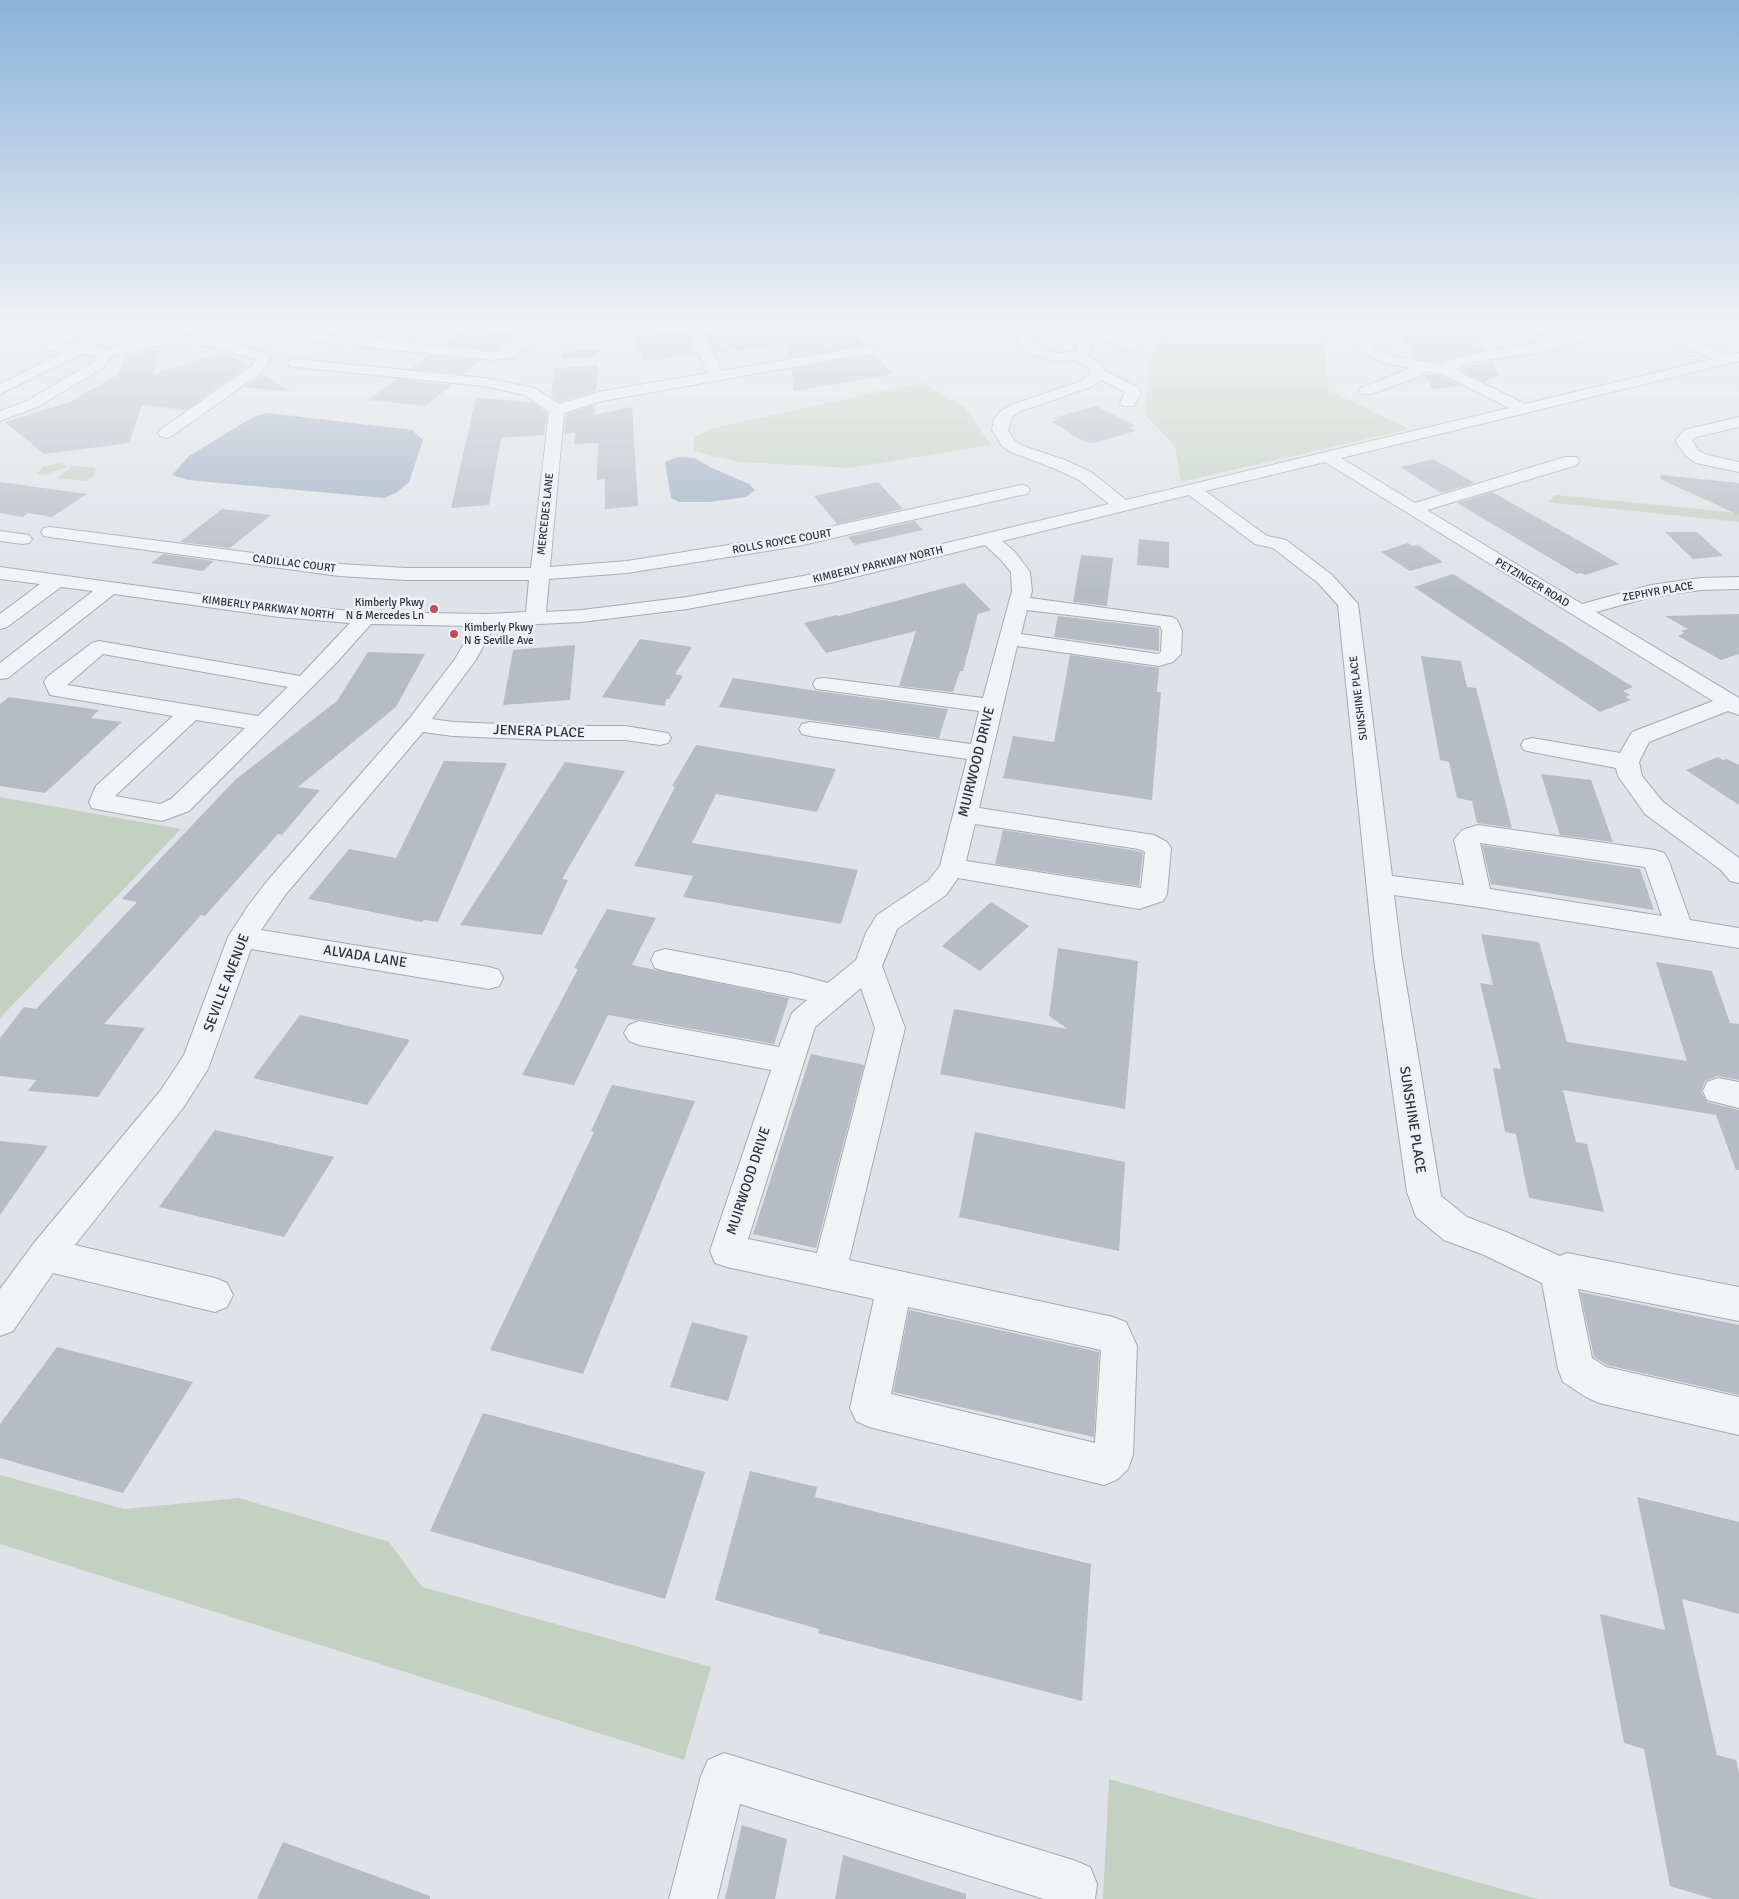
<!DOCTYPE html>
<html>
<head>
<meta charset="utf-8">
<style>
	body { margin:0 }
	canvas { display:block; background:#dfe2e7 }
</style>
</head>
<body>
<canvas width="1739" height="1899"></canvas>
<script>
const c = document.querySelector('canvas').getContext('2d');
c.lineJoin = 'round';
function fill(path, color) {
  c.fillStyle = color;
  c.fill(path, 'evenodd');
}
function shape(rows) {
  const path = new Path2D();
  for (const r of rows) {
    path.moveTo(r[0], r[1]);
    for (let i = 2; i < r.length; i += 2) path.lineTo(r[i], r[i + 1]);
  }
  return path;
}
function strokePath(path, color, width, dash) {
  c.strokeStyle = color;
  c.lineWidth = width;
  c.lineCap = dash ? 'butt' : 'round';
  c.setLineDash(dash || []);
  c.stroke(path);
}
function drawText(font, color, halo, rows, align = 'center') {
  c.font = font + ' Signika,sans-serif';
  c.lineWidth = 5;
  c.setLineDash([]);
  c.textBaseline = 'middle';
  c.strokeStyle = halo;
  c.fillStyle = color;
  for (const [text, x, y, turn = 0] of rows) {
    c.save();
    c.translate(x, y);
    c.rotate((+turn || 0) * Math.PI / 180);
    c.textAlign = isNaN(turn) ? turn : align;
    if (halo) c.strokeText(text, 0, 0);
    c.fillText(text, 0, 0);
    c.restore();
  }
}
fill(shape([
	[1168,329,1324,329,1328,390,1409,429,1181,482,1175,446,1146,416,1149,361],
	[923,382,965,408,991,445,849,468,740,462,693,451,695,437,713,428],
	[62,463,68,467,43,475,37,473,44,466],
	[73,466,96,468,94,476,86,481,56,478],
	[1556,495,1739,513,1739,522,1547,502],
	[0,797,181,829,0,1018],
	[0,1475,124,1509,239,1498,389,1542,422,1587,711,1667,684,1760,0,1544],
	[1109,1779,1377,1854,1538,1899,1103,1899]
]), '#c4d0c1');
fill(shape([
	[597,350,597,357,561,359,561,352],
	[268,413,412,430,423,440,409,482,397,492,385,498,188,480,172,475,189,456,255,416],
	[678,457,695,458,710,467,749,484,755,490,746,497,709,502,679,502,671,498,665,462]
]), '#9eafc4');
fill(shape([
	[465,329,475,329,515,332,494,350,443,345],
	[630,329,656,329,659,335,687,332,697,355,643,361],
	[723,329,847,329,864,345,789,358,787,344,714,353,703,331],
	[1399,329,1472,329,1485,350,1453,357,1443,363,1415,358],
	[162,349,153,374,225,352,248,366,186,410,142,405,129,443,44,454,5,422,70,402,118,374,125,355],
	[874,354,893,374,794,391,791,369],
	[429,355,481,360,464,374,411,369],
	[1492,361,1500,375,1484,382,1460,370,1464,367],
	[598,365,596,391,559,402,551,396,555,368],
	[1425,373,1441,376,1461,386,1432,389,1424,374],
	[262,374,291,392,245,387],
	[397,379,452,385,425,406,368,400],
	[476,397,533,403,547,413,544,435,501,438,489,505,451,508],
	[595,405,594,415,632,407,638,506,605,509,605,479,597,480,598,443,574,444,575,433,564,434,566,414],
	[1096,406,1135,426,1129,427,1135,431,1094,443,1085,442,1052,422,1057,420,1053,418],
	[1433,459,1475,483,1441,493,1401,467],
	[1661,475,1739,483,1739,515,1660,479],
	[0,482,87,494,52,517,28,513,23,517,0,513],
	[878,482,903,509,837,524,814,496],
	[1492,492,1590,547,1619,564,1585,575,1581,573,1577,574,1457,503],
	[222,509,271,515,230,548,180,542],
	[915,521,923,530,855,545,848,537],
	[1665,532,1697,532,1723,556,1693,559],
	[1139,539,1169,542,1169,568,1137,565],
	[1408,543,1413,546,1418,545,1443,562,1410,571,1381,552],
	[163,554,214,561,203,571,151,563],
	[1081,555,1113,558,1107,606,1073,602],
	[1453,574,1633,687,1623,691,1630,695,1625,697,1631,700,1600,712,1414,587],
	[964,583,991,610,978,614,963,671,960,671,953,692,899,686,916,631,826,653,804,623,837,615,839,616],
	[1739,614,1739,654,1721,660,1678,636,1684,633,1681,631,1688,629,1665,616],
	[1058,616,1159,628,1159,651,1054,637],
	[640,639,692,647,675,674,683,676,669,699,666,699,665,706,602,697],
	[575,645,570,700,503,705,513,650],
	[368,652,425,654,396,707,298,787,320,790,282,835,278,834,205,916,201,915,104,1024,145,1028,98,1097,28,1091,36,1080,0,1076,0,1038,24,1007,36,1009,137,902,122,899,236,779,337,701],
	[1070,655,1159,668,1157,692,1161,692,1152,800,1003,778,1013,736,1054,742],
	[1421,656,1461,661,1467,687,1476,688,1512,828,1477,823,1472,801,1457,798,1449,762,1440,760],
	[733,678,816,691,948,709,939,738,719,707],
	[9,697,99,710,91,718,122,722,45,793,0,786,0,704],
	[696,745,836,769,817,812,716,794,692,843,858,870,841,924,683,897,693,876,634,866,675,787,672,786],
	[1718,757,1723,760,1727,759,1739,765,1739,805,1686,770],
	[444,761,507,763,438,922,424,920,422,922,308,899,349,849,396,858],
	[565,762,625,771,562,879,568,880,542,935,460,925],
	[1541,774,1591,780,1613,842,1560,835],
	[1003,830,1138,851,1143,853,1139,886,995,864],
	[1482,845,1640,869,1654,910,1491,884],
	[991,902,1029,926,980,971,942,946],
	[607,909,656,918,632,965,789,998,774,1044,639,1019,636,1020,608,1015,574,1085,522,1075,578,969,574,968],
	[1481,934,1539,942,1567,1042,1687,1061,1656,962,1712,971,1730,1023,1739,1024,1739,1080,1717,1076,1705,1081,1701,1092,1707,1102,1739,1110,1739,1170,1736,1170,1716,1115,1563,1090,1576,1142,1587,1144,1604,1212,1529,1198,1516,1134,1505,1132,1493,1068,1501,1069,1480,983,1493,985],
	[1058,948,1138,961,1125,1109,940,1074,954,1009,1068,1029,1049,1016],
	[300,1015,410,1040,367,1105,253,1078],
	[811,1054,864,1065,816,1248,753,1234],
	[612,1085,695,1101,583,1374,490,1350,594,1132,591,1131],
	[215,1130,334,1157,284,1237,159,1207],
	[975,1132,1125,1162,1119,1251,959,1217],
	[0,1141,48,1146,0,1215],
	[1580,1292,1739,1325,1739,1395,1607,1365,1594,1357],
	[909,1310,1099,1352,1094,1437,893,1392],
	[692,1322,748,1336,728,1401,670,1387],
	[57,1347,193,1382,123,1493,0,1458,0,1424],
	[483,1413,705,1472,665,1599,430,1531],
	[750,1471,817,1487,815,1497,1091,1564,1082,1701,818,1633,819,1629,715,1600],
	[1637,1497,1739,1522,1739,1614,1682,1599,1717,1755,1736,1760,1739,1773,1739,1899,1713,1899,1670,1886,1644,1749,1624,1743,1600,1614,1665,1630],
	[742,1825,787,1839,775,1899,725,1899],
	[283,1842,430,1896,430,1899,257,1899],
	[843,1855,966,1894,966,1899,835,1899]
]), '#b7bbc3');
const minor = shape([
	[73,329,90,329,88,332,64,344,77,345,109,329,125,329,124,332,94,347,106,349,156,338,187,336,217,340,267,353,270,360,262,372,172,436,166,438,160,436,158,433,160,430,252,366,256,359,216,348,187,344,156,346,111,356,103,368,37,407,0,421,0,411,27,401,93,362,97,356,81,354,0,394,0,384,63,352,44,349,42,346,44,343,73,329],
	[267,329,293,329,331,336,496,352,505,350,532,329,547,329,514,357,496,360,331,344,274,333,267,329],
	[687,329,700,329,722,371,872,345,879,349,872,353,602,401,564,413,550,567,627,561,798,534,1021,485,1027,486,1030,490,1027,494,1021,495,798,546,627,573,549,579,546,612,582,610,687,597,830,571,1109,504,1079,480,1053,468,1011,452,1002,446,992,430,994,420,1001,411,1011,405,1081,381,1091,373,1089,368,1075,360,1057,361,1033,355,1020,347,1017,340,1024,331,1029,330,1058,329,1083,336,1089,343,1092,351,1088,356,1100,363,1104,370,1137,387,1141,394,1133,406,1123,406,1120,403,1125,392,1101,380,1091,387,1021,411,1012,417,1008,430,1014,440,1023,446,1065,460,1091,472,1126,500,1509,408,1442,374,1424,371,1420,376,1371,394,1361,394,1359,391,1361,388,1411,368,1388,364,1366,355,1359,348,1356,329,1368,329,1373,346,1376,349,1396,357,1443,365,1453,359,1477,353,1544,342,1499,332,1498,329,1520,329,1561,338,1595,329,1615,329,1614,332,1538,353,1478,361,1463,365,1456,370,1525,404,1713,359,1649,332,1648,329,1665,329,1728,355,1739,353,1739,361,1341,458,1415,503,1565,457,1577,457,1579,461,1577,465,1427,510,1582,604,1651,585,1701,578,1739,577,1739,589,1701,590,1651,597,1596,612,1739,698,1739,715,1728,711,1649,742,1639,762,1642,776,1663,802,1739,858,1739,883,1730,881,1721,870,1645,814,1618,776,1616,768,1532,752,1524,750,1521,745,1524,740,1532,738,1620,753,1632,732,1713,701,1325,462,1205,491,1267,536,1286,540,1332,575,1358,604,1392,876,1464,885,1454,840,1462,830,1478,825,1655,850,1664,853,1668,859,1690,920,1739,928,1739,948,1479,907,1394,895,1402,959,1441,1196,1467,1217,1506,1232,1560,1256,1567,1253,1739,1287,1739,1321,1578,1289,1592,1358,1606,1367,1739,1397,1739,1435,1599,1403,1586,1397,1563,1382,1558,1369,1542,1283,1484,1255,1444,1240,1416,1217,1407,1192,1374,959,1338,605,1318,583,1273,548,1255,544,1189,495,1002,541,1015,552,1030,572,1032,591,1030,598,1172,617,1177,620,1182,631,1181,654,1173,662,1159,666,1017,646,979,808,1154,835,1167,842,1171,848,1167,894,1163,901,1139,909,958,878,946,895,897,929,882,966,905,1028,849,1260,1113,1317,1126,1322,1137,1346,1133,1455,1128,1469,1118,1479,1104,1485,869,1427,856,1421,850,1408,874,1299,727,1267,715,1263,710,1251,771,1070,639,1045,629,1041,624,1033,629,1025,639,1021,779,1047,792,1013,807,1000,665,971,655,968,651,960,655,952,665,949,791,973,828,983,856,960,866,933,877,915,928,881,940,866,967,759,810,736,802,734,799,729,802,724,810,722,971,744,979,711,824,690,816,689,813,684,816,679,824,678,983,698,1012,591,1011,572,1001,560,985,545,830,583,687,609,582,622,495,626,475,661,432,719,453,722,549,726,625,726,668,733,671,738,668,743,660,745,625,740,549,740,453,736,423,732,286,894,261,930,489,967,499,970,503,978,499,986,489,989,251,949,208,1069,183,1108,75,1245,215,1278,227,1283,233,1295,227,1307,215,1312,53,1273,13,1331,0,1336,0,1289,34,1243,161,1090,184,1055,228,937,248,906,268,880,409,719,455,659,474,626,371,624,338,661,189,811,162,821,101,810,92,808,89,802,96,786,173,716,50,695,44,682,47,677,92,643,99,641,300,676,350,623,279,617,114,594,8,678,0,679,0,663,93,591,61,587,7,627,0,629,0,614,40,584,0,579,0,567,279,605,365,612,488,614,526,612,529,580,406,580,339,576,50,537,44,536,41,532,44,528,50,527,339,564,406,568,531,568,549,412,525,395,484,386,295,367,290,366,288,363,290,360,295,359,484,378,535,388,559,404,599,392,708,373,687,329],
	[1051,335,1073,342,1078,350,1075,352,1057,353,1043,349,1031,342,1033,338,1051,335],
	[1027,610,1160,626,1162,631,1161,652,1158,654,1021,634,1027,610],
	[103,654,288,687,258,716,67,685,103,654],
	[196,720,245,728,171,799,160,804,115,796,196,720],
	[975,824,1139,849,1145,852,1141,888,966,861,975,824],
	[1480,843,1645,867,1662,916,1490,889,1480,843],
	[861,988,875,1028,817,1253,748,1239,815,1027,861,988],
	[908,1307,1101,1350,1095,1443,891,1394,908,1307],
	[1085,329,1102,329,1136,343,1138,346,1131,350,1126,349,1087,332,1085,329],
	[1739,417,1739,427,1696,437,1692,440,1698,450,1707,455,1739,462,1739,472,1696,463,1686,456,1677,444,1676,440,1684,430,1739,417],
	[0,531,29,535,32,539,29,543,23,544,0,541,0,531],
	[1718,1078,1739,1082,1739,1108,1707,1100,1703,1091,1707,1082,1718,1078],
	[724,1753,1073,1860,1090,1867,1097,1884,1095,1899,1044,1899,740,1804,717,1899,669,1899,701,1776,708,1760,724,1753]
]);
strokePath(minor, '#a5a9b1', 2);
fill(minor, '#f2f3f6');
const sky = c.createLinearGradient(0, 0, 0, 594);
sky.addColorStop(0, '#8ab2da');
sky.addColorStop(0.55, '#f1f2f4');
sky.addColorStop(1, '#f1f2f400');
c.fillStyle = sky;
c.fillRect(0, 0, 1739, 594);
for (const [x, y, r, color] of [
	[434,609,5,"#c14f5b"],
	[454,634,5,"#c14f5b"]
]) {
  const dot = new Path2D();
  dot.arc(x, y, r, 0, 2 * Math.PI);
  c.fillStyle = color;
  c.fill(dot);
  strokePath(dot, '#eff1f5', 2);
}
drawText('11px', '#2a303d', '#eff1f5', [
	["MERCEDES LANE",546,514,-84],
	["ROLLS ROYCE COURT",782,542,-10],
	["CADILLAC COURT",294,564,7],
	["KIMBERLY PARKWAY NORTH",878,565,-13],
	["PETZINGER ROAD",1532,583,31],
	["ZEPHYR PLACE",1658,592,-10],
	["KIMBERLY PARKWAY NORTH",268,608,7],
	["SUNSHINE PLACE",1359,698,-97]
]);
drawText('11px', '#2a303d', '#eff1f5', [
	["Kimberly Pkwy",424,603],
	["N & Mercedes Ln",424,616],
	["Kimberly Pkwy",464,628,"left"],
	["N & Seville Ave",464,641,"left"]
], 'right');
drawText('14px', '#2a303d', '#eff1f5', [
	["JENERA PLACE",539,732,2],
	["MUIRWOOD DRIVE",977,762,-76],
	["ALVADA LANE",365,957,9],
	["SEVILLE AVENUE",227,983,-69],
	["SUNSHINE PLACE",1412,1120,81],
	["MUIRWOOD DRIVE",749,1181,-72]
]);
</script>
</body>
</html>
